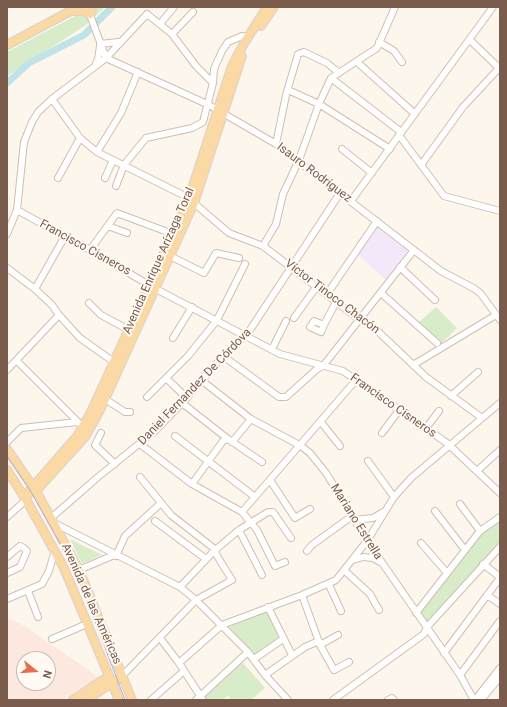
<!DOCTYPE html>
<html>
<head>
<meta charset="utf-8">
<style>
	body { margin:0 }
	#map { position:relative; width:507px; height:707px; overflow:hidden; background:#fdf6ec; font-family:Roboto,sans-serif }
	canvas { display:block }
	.frame { position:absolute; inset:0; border:8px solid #7a5c4d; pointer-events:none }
	.north { position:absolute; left:16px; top:651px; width:40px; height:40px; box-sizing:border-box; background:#fffaf3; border:1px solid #cabbb1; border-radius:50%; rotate:107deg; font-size:11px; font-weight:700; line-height:16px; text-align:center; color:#7a5c4d }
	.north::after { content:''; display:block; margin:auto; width:14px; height:18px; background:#e76f51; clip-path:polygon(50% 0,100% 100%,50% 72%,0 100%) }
</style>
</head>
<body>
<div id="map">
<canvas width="507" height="707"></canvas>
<div class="frame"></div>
<div class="north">N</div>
</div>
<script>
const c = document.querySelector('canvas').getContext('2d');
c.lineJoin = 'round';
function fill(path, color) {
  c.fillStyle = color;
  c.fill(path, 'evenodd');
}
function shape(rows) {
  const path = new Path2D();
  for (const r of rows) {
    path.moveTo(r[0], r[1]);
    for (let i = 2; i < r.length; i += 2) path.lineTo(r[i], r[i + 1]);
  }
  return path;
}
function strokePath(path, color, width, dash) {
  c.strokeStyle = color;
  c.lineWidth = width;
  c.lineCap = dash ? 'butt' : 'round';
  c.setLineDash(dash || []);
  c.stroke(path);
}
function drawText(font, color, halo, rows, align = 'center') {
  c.font = font + ' Roboto,sans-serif';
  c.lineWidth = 4;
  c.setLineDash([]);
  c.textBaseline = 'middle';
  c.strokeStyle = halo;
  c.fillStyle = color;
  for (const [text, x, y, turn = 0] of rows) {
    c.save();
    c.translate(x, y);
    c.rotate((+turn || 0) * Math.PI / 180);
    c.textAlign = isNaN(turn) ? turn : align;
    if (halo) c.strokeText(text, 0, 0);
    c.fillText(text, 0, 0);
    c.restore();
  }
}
fill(shape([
	[7,618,23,625,100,678,89,685,87,684,63,700,7,700],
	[24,659,48,659,48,683,24,683]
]), '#fde8e0');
fill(shape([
	[376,227,408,250,386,280,357,254]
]), '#f3e8fa');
fill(shape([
	[92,7,105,7,86,25,7,76,7,52],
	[436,307,457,328,442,343,419,322],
	[500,521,500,544,426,624,418,612,481,534],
	[70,539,102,555,82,564],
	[267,611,279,638,255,655,229,627],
	[242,662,265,688,251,700,232,700,228,696,222,700,206,700,204,697]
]), '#d8ecc9');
strokePath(shape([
	[7,83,29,63,84,35,112,7]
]), '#bfe3e8', 7);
const minor = shape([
	[87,7,106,58,209,105,276,144,441,271,475,289,481,294,500,320],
	[160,24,174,7],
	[172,34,193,12],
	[470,40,499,68],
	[379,42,394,51,402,62],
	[100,44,119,42],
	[357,62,415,114],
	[95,66,98,59,100,46],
	[331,78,401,132],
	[213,83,214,69,222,51,228,42,242,36,248,37],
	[288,90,319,104,390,149],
	[52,99,80,138,97,152,189,198],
	[399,135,444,196,500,211],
	[276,144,286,95,298,54,304,52,327,63,339,73],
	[342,149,372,173],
	[97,152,121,113,138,72],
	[421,165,463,107,500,67],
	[58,178,80,138],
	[105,178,113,160],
	[351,201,493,7],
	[194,203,229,233,263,246,360,320,370,324,426,377,482,418],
	[17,210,90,250,154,288,280,354,343,371,447,443,500,493],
	[108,226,127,233],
	[7,234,17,210,24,142,32,122,38,112,52,99,106,58,147,14,172,34,196,66,213,83,203,122,192,128,146,138,124,165,116,186],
	[263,246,276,224,283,194,299,160,319,104,331,78,377,48,395,7],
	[90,250,117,213,173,234],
	[170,256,204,273,216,253,239,258],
	[400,267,435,300],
	[7,268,35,289,52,305,59,315,80,338,114,362],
	[35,289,65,236],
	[381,293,437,343],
	[327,294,377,221],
	[89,303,101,315,129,330],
	[294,318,317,286],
	[324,325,314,321,310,327,321,332,324,325,336,302],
	[173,338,192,307],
	[272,349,286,321],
	[223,356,279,397,286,397,317,369,323,366,414,250],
	[17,361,82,426],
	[413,365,496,315],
	[7,370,59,315],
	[167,379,187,398],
	[201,380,251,419,301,446,310,453,326,473,367,541,460,675,474,700],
	[451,396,478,372],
	[147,397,188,356,217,320,245,264],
	[105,399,125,412,130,412],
	[182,403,228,439,262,462],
	[321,422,340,446],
	[426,428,439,411],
	[101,433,95,445,115,464],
	[382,433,400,409],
	[175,436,255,497],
	[7,442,21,428,77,422],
	[232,442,251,419],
	[140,444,192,484,242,512,257,530,275,566,285,562],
	[368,461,394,497],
	[478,470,500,450],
	[140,477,171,515,216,550],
	[270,480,295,518,310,509],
	[192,484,223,441,228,439],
	[460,504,480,531],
	[435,511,465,550],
	[242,512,356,380],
	[7,517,26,500],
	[51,518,98,477,155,431,182,403,223,356,248,333,340,193],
	[354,520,373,518,385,511],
	[155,521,206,559],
	[54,523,180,587,196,600,248,652,265,675,288,700],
	[239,530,262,575],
	[421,543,447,573],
	[307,551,312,545,352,516],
	[116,556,125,536,161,503],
	[7,557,20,546,24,548,27,551,20,567,7,573],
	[353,560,363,557,373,558,380,562],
	[483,564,500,577],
	[79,570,114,555],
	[345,571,370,594,379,610],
	[329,585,341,611],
	[180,587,214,551,239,530,268,512,273,512,291,538],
	[28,591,38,617],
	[302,595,320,645,334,670,349,662],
	[487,595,500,604],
	[7,599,42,584,49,571,55,550],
	[268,607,292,655],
	[416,613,480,531,500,517],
	[160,638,179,663,203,700],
	[52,639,87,624],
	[320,645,338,635],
	[444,653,500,578],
	[254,659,283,639],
	[179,663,222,625,302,595,336,580,367,541,394,497,411,478,500,403],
	[265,675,305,647,319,641],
	[460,675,500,621],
	[122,676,196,600,232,580,214,551],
	[151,700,184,671],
	[196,700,248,652],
	[333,700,424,634,427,627,500,547],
	[388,700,392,698,394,700],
	[475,700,500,668],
	[481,700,500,677]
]);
const major = shape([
	[71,11,83,11,90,14,92,7],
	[261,26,274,7],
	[7,45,78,7],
	[7,449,36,491,79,570,132,700],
	[7,470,28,503,64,568,119,700],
	[36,491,85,437,100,410,194,203,242,56],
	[26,500,30,490,78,435,91,412,189,198,232,66,243,45,267,7],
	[73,700,109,676],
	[87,700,116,680]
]);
strokePath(minor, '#d1beb0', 8);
strokePath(major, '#dad1cd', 10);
strokePath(minor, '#fff', 6);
strokePath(major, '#fbd9a5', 8);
strokePath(shape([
	[7,456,30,490,76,572,125,700]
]), '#b9a8c9', 1);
drawText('12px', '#7a5c4d', '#fffaf3', [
	["Isauro Rodríguez",314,173,37],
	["Francisco Cisneros",85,248,29],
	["Avenida Enrique Arízaga Toral",159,261,-66],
	["Víctor Tinoco Chacón",332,297,37],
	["Daniel Fernandez De Córdova",195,387,-46],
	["Francisco Cisneros",393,406,35],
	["Mariano Estrella",356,522,58],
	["Avenida de las Américas",91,604,66]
]);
</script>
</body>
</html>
